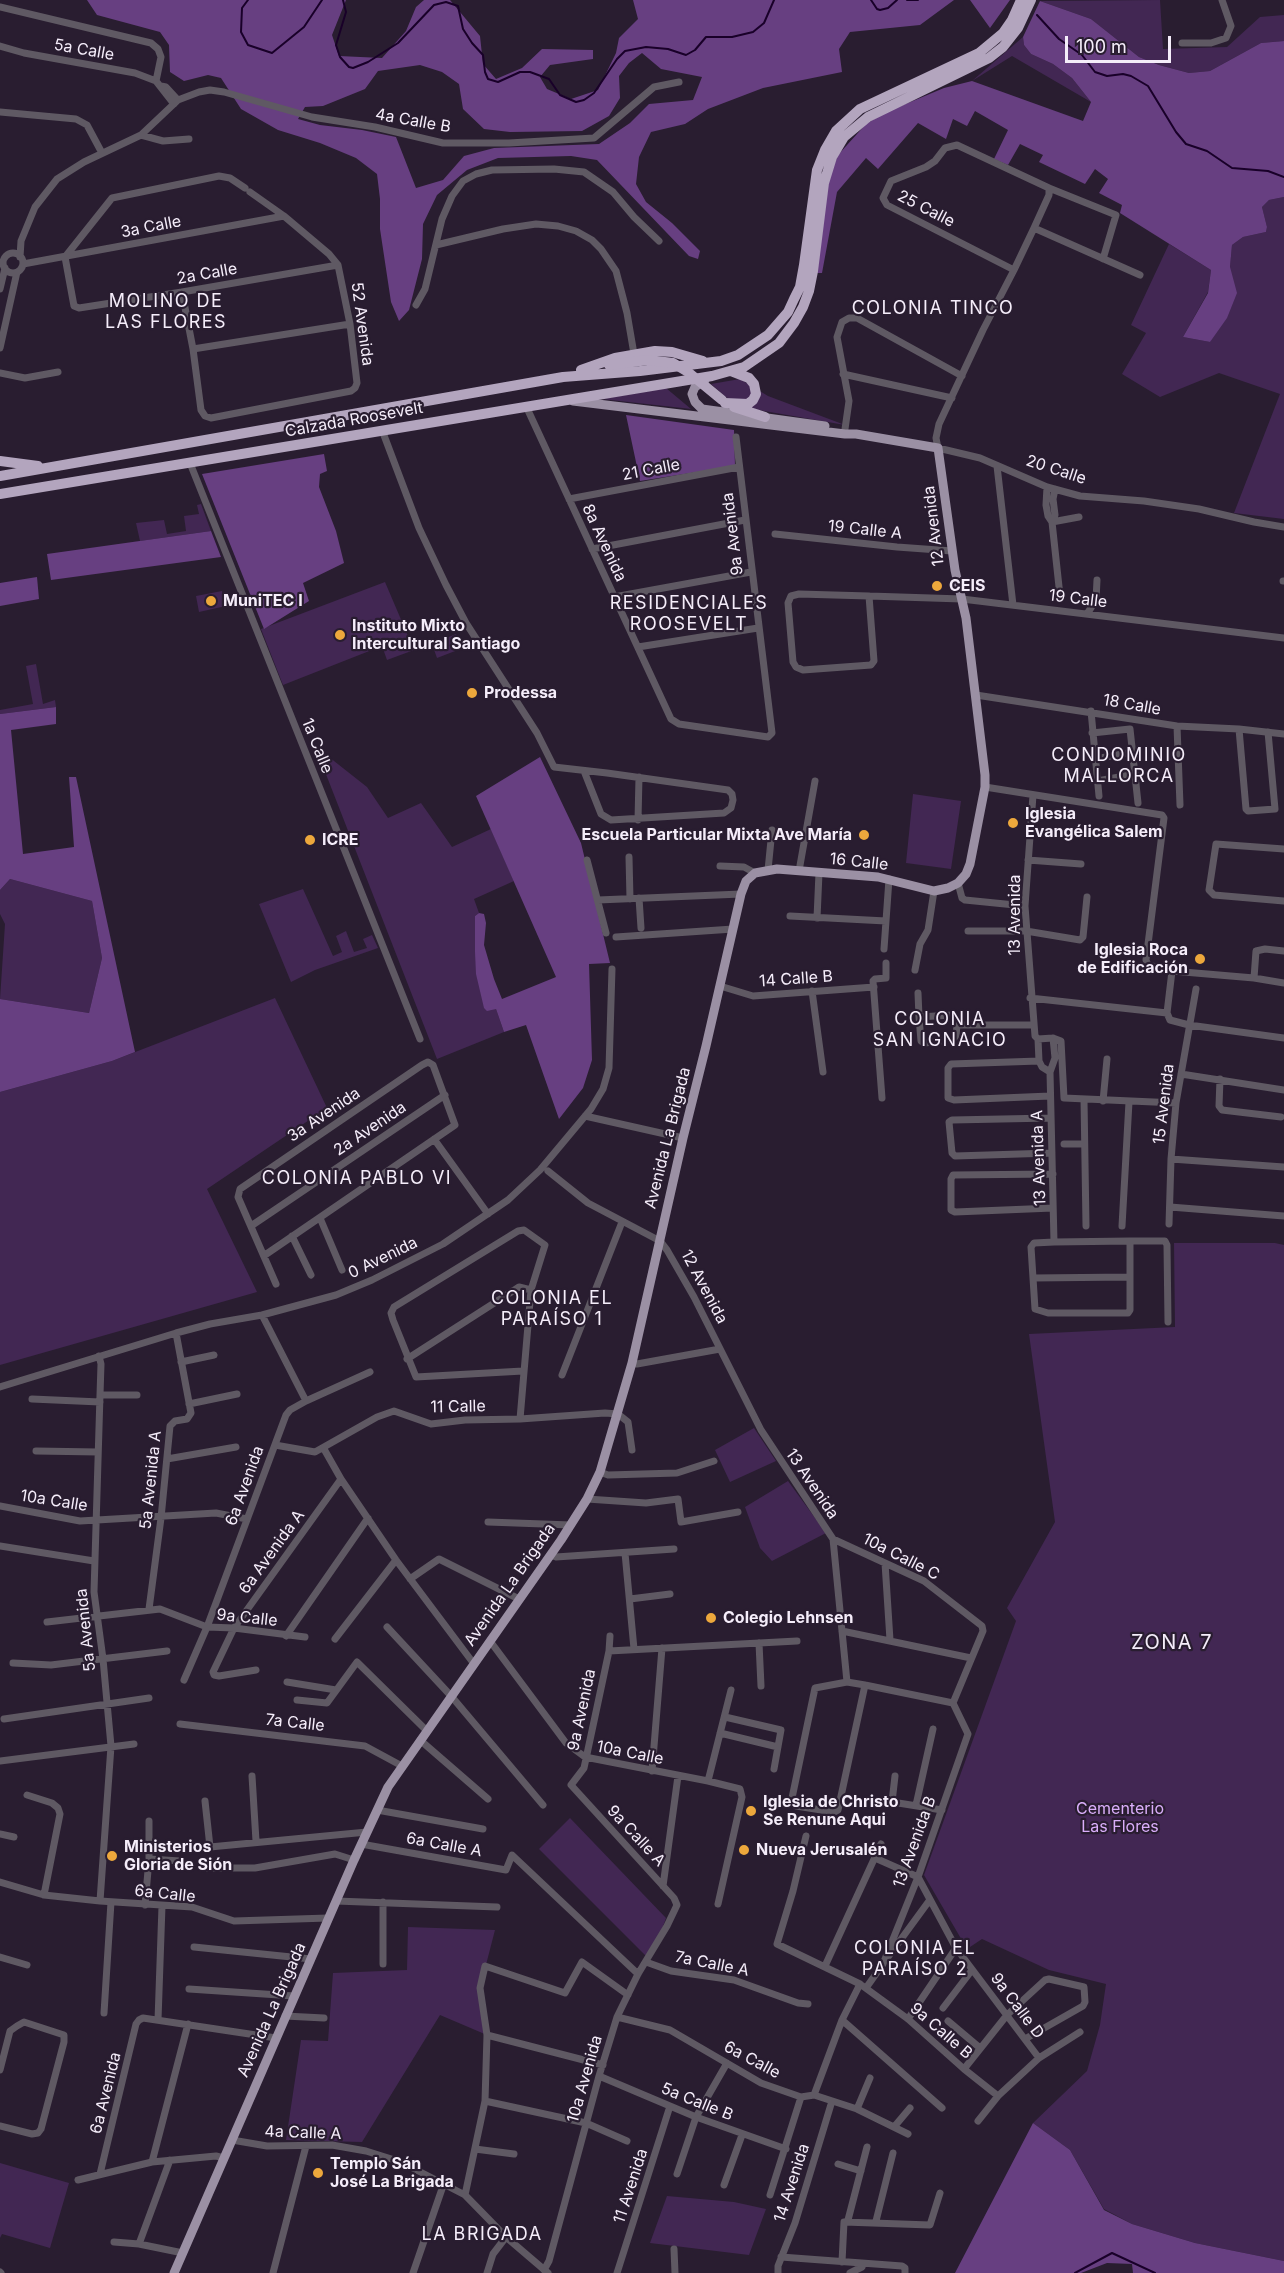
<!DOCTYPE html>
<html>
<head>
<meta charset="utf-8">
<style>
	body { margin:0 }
	#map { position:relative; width:1284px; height:2273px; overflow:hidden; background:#291d30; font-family:Inter,sans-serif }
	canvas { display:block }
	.scale { position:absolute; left:1065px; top:36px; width:106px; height:27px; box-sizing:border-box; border:3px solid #f5edfa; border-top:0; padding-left:8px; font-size:18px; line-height:21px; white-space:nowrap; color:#f5edfa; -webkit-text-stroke:4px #291d30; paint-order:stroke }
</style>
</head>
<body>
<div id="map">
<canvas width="1284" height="2273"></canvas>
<div class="scale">100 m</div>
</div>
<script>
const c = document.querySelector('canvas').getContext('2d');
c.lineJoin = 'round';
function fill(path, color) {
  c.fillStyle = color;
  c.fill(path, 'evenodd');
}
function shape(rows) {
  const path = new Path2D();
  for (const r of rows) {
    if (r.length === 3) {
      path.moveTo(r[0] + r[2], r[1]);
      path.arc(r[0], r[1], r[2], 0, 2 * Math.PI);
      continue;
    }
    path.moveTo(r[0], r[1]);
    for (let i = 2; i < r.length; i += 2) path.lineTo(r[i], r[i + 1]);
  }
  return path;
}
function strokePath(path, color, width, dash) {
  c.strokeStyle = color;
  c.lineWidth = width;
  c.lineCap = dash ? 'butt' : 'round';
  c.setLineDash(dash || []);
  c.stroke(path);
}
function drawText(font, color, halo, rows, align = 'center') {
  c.font = font + ' Inter,sans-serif';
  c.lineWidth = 4.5;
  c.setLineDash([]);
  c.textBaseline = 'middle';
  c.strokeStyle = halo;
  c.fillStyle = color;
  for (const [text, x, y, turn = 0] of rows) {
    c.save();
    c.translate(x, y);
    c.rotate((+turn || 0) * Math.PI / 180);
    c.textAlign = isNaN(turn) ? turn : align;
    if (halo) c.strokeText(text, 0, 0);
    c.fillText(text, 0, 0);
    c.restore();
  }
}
fill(shape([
	[1160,0,1163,49,1227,47,1260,17,1284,15,1284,41,1261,43,1210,71,1189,73,1159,65,1139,57,1091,19,1040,1],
	[1023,37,1024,45,1031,54,1053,64,1072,78,1091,102,1012,56,972,81],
	[1284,197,1284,519,1234,513,1280,394,1219,373,1160,397,1122,374,1146,333,1131,325,1169,244,1211,270,1208,292,1183,337,1210,342,1230,267,1232,245,1243,237,1266,232,1267,227,1262,207,1269,200],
	[740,379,768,396,845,425,741,407,726,397,711,384],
	[666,388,691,409,602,399],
	[201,504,211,531,140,541,136,523,164,520,167,534,186,531,184,516,199,514,197,505],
	[385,582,414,650,387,660,382,646,283,685,261,629],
	[222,591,226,606,199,612,196,596],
	[456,634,463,648,437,658,432,644],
	[36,664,43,704,55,700,56,707,0,714,0,710,33,704,26,666],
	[315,746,367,787,388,818,421,803,452,847,491,829,514,881,474,899,479,913,475,916,496,1009,504,1032,437,1059],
	[913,794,961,801,951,869,906,863],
	[10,879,92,901,102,958,89,1013,0,999,5,924,0,914,0,890],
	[303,889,333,956,342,952,336,936,346,931,354,952,367,948,363,939,372,935,378,948,315,970,291,982,259,904],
	[275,998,327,1108,207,1189,257,1292,0,1365,0,1092,112,1061],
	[1174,1243,1275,1243,1284,1245,1284,2261,1195,2243,1132,2224,1104,2209,1070,2150,1033,2123,1087,2071,1100,2025,1106,1984,1049,1970,982,1939,967,1949,924,1875,1016,1621,1007,1608,1055,1522,1029,1334,1175,1327],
	[754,1428,776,1461,730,1482,715,1450],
	[788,1481,826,1533,772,1561,760,1548,745,1507],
	[570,1818,666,1918,660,1935,647,1957,539,1849],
	[408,1927,495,1930,480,1988,487,2035,440,2015,362,2142,286,2140,301,2040,328,2041,333,1973,407,1970],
	[0,2163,69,2183,50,2248,2,2234,0,2238],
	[667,2196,734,2202,766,2209,749,2255,650,2243]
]), '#422753');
fill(shape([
	[87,0,346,0,332,35,339,56,382,58,406,31,416,7,424,0,450,0,480,36,483,64,496,79,522,68,542,49,593,50,593,59,550,65,540,77,547,89,571,99,598,90,616,53,619,38,638,19,633,0,954,0,920,25,850,32,839,49,842,72,763,88,708,109,685,124,651,132,639,157,636,184,646,202,672,223,700,251,698,259,689,256,597,160,571,156,498,158,467,170,437,195,423,224,422,259,409,310,399,321,391,302,380,229,380,199,377,174,356,158,320,143,278,130,241,109,221,78,208,75,184,81,170,72,169,45,160,32,97,15],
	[642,53,661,69,702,77,693,100,649,104,630,123,599,144,494,148,464,156,443,180,416,188,396,137,362,130,320,125,298,119,305,107,323,106,365,89,378,71,420,65,442,72,459,84,463,109,484,129,510,132,582,131,609,116,620,98,619,76,629,63],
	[970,0,1010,0,990,28],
	[1040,1,1091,19,1139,57,1159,65,1189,73,1210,71,1261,43,1284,41,1284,197,1269,200,1262,207,1267,227,1266,232,1243,237,1232,245,1230,267,1237,293,1227,318,1210,342,1183,337,1208,293,1211,270,1120,213,1122,205,1099,193,1108,179,1095,169,1085,184,1039,162,1043,155,1020,144,1008,165,994,159,1008,130,975,111,967,126,953,119,946,139,918,123,878,169,866,158,837,192,822,273,817,273,829,177,838,155,866,124,884,113,944,88,972,81,1083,121,1091,102,1072,78,1053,64,1031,54,1024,45,1023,37],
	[626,415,734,430,735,466,640,481],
	[324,454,327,471,320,474,319,487,336,531,344,563,303,583,309,601,264,629,202,474],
	[211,531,221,557,51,580,47,554],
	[37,577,39,599,0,606,0,583],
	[56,707,56,724,11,730,23,854,74,847,69,777,76,777,135,1052,112,1061,0,1092,0,999,89,1013,102,958,92,901,10,879,0,890,0,714],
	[540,757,581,843,610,963,589,964,592,1060,583,1088,559,1119,526,1025,504,1032,496,1009,487,1011,484,1008,476,974,475,952,475,916,479,913,484,914,486,923,484,945,494,979,502,999,556,977,476,796],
	[1033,2123,1070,2150,1104,2210,1132,2224,1195,2243,1284,2261,1284,2273,1133,2273,1132,2264,1107,2263,1081,2273,955,2273]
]), '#673f81');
strokePath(shape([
	[248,0,242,8,241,32,248,45,272,53,304,27,322,0],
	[343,0,346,12,336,45,340,57,349,67,353,68,368,62,398,43,434,5,446,2,458,6,463,29,472,43,483,55,485,72,488,79,498,82,520,72,530,72,549,79,560,95,576,102,584,100,594,93,617,59,625,51,646,47,668,49,686,55,695,50,706,37,732,37,753,32,764,23,774,0],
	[871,0,877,9,880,10,888,8,897,0],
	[907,0,918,0],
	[1037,15,1059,39,1082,55,1095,72,1107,76,1123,74,1131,76,1148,86,1176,132,1186,144,1207,151,1232,168,1268,171,1284,177],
	[1075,2273,1112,2253,1155,2273]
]), '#190029', 2);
strokePath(shape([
	[0,7,151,43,158,49,161,57,156,81],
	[1182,43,1211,43,1226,38,1231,26,1222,0],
	[0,46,24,53,135,73,156,81,174,104],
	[161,86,166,87,178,100],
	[0,112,76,119,87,125,102,153],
	[141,135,163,141,189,139],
	[245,188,230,178,219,176,112,198,65,257,74,306,79,308,182,292,338,265],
	[1049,188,1116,215,1103,259],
	[1034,228,1140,275],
	[436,245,503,229,536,224,558,226,576,231,592,240,601,249,616,271,627,313,634,354],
	[13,263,10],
	[20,257,21,241,35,207,57,179,84,162,141,135,178,100,199,92,210,90,224,92,312,117,375,127,443,143,509,143,594,138,654,87,679,82],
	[23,264,284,216],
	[1014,270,887,205,883,198,891,181,926,167,935,161,945,148,957,145,1049,188,1049,195,1034,228,1014,270,983,330,939,424,936,438,938,448,980,458,1047,487,1080,496,1144,501,1199,509,1254,522,1284,527],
	[0,289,5,268],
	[182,292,193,349,201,410,205,416,211,418,351,391,355,388,357,383,350,324,338,265,329,254,284,216,250,192],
	[416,305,425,289,442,219,452,196,463,181,476,174,492,170,554,169,584,172,613,192,634,217,659,241],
	[0,348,17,272],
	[193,349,350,324],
	[0,373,25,378,58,372],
	[843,374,952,398],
	[526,406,671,719,679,724,768,737,772,733,736,437],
	[845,429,849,401,837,337,842,322,849,318,857,318,962,376],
	[382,430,419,528,446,585,466,623,537,733,554,767,607,773,728,790,732,794,733,800,731,808,724,813,611,820,601,814,584,771],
	[190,463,420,1039],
	[997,466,1013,605],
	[1047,487,1046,505,1048,516,1052,522],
	[1055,489,1053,499,1055,515,1052,522,1060,596],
	[569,499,739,467],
	[1052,522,1079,517],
	[775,534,897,547,952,551],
	[592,549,745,520],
	[1283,581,1284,581],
	[869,596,874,661,871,665,803,670,796,667,793,662,788,603,791,596,799,594,869,596,962,599,1284,638],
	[614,597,751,572],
	[1087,614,1096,600,1097,580],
	[638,647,758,628],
	[976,695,1177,726,1239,729,1284,734],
	[1091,711,1099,796],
	[1177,726,1180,805],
	[1239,729,1246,809,1248,811,1275,809,1268,732],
	[1092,733,1130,729,1138,803],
	[1095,759,1133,752],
	[1097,781,1136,774],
	[985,787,1162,815,1164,818,1146,960,1148,965,1172,971,1254,978,1284,983],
	[1033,795,1025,906,1035,1036,1038,1039,1053,1038,1061,1041,1064,1098,1176,1103],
	[638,820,639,777],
	[1284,849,1216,844,1209,890,1214,895,1284,901],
	[629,857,630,899],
	[587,860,606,933],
	[1028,860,1081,864],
	[720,866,744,867,755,873],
	[768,870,772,830],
	[799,871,815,781],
	[958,883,962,898,965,900,1025,906],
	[639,898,641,928],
	[598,900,741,894],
	[790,916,886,921],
	[817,918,819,873],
	[968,931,1026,931,1080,940,1083,937,1087,897],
	[616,937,733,929],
	[884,949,889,879],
	[915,970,920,944,928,930,934,891],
	[1172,971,1167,1013,1170,1020,1189,1025,1284,1038],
	[1254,978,1256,951,1265,949,1284,951],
	[720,986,753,996,874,987],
	[812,991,823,1072],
	[918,993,919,1017,921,1041,925,1043,953,1039,956,1036,957,1025,952,1015,919,1017],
	[1030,998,1167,1013],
	[957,1025,1034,1025],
	[1053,1038,1055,1058,1050,1072,1054,1242],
	[1038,1039,1039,1061,1042,1067,1050,1072],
	[1039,1061,951,1064,948,1068,948,1098,954,1100,1050,1096],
	[1181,1074,1284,1090],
	[1220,1079,1219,1106,1222,1110,1281,1117],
	[882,1098,873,981,875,979,886,978,886,963],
	[1084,1099,1086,1226],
	[1103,1101,1107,1059],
	[585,1116,683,1138],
	[1051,1118,952,1120,949,1122,952,1153,955,1156,1052,1153],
	[434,1139,488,1214],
	[1064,1144,1084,1144],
	[1171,1159,1284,1167],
	[548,1171,588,1203,660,1241,667,1250,694,1297,761,1430,833,1539,847,1682],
	[1053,1174,953,1175,951,1179,951,1210,955,1212,1053,1208],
	[1170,1207,1284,1216],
	[320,1218,342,1270],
	[1169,1224,1171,1159,1176,1103,1196,989],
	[251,1226,445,1095],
	[1122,1226,1129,1102],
	[292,1236,311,1275],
	[1130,1241,1130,1310,1128,1313,1048,1313,1035,1309,1031,1247,1034,1243,1054,1242,1130,1241,1165,1241,1167,1245,1168,1322],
	[265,1255,455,1125,433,1065,428,1062,422,1065,240,1189,238,1197,276,1284],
	[1033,1278,1130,1277],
	[262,1315,306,1401],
	[99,1356,101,1364,100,1395,94,1592,103,1659,111,1746,100,1901],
	[407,1359,516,1289,519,1287,531,1290],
	[181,1362,214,1355],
	[632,1363,637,1364,720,1349],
	[562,1375,622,1222],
	[0,1387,176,1333,210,1324,262,1315,336,1295,372,1280,443,1244,508,1200,540,1170,591,1109,603,1089,609,1068,612,969],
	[100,1395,137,1395],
	[32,1399,100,1402],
	[189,1404,237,1394],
	[520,1419,531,1290,545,1245,524,1230,518,1231,394,1307,391,1313,393,1320,416,1377,523,1371],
	[275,1445,315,1452,377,1417,394,1411,431,1424,465,1420,520,1419,605,1413,618,1414,628,1422,632,1450],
	[324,1449,341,1479,396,1560,474,1664],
	[36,1451,98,1452],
	[167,1459,236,1447],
	[600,1472,608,1475,677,1473,714,1461],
	[587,1499,646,1503,678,1499,681,1522,738,1512],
	[0,1506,80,1521,216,1513,247,1519],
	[488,1522,571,1525],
	[833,1539,924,1581,982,1626,983,1631,953,1703],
	[0,1546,94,1561],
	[625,1553,634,1649],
	[550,1555,556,1557,674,1549],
	[885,1563,890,1640],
	[410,1579,439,1559,519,1599],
	[630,1599,670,1594],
	[149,1609,161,1518,170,1426,175,1421,187,1419,191,1413,176,1333],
	[47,1622,160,1609,207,1627,234,1628,305,1637],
	[387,1627,452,1697,543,1805],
	[842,1631,971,1658],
	[286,1636,368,1518],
	[335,1639,396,1560],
	[490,1641,566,1743,585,1757,708,1781,740,1789,742,1797,718,1904],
	[759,1643,761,1686],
	[609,1651,797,1641],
	[13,1663,51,1665,167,1651],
	[256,1670,219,1676,214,1675,213,1672,234,1628,341,1479],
	[184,1680,207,1627,286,1415,290,1410,306,1401,370,1372],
	[287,1682,336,1690],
	[865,1685,838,1810,834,1812,796,1806,792,1798,815,1688,847,1682,865,1685,953,1703],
	[297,1700,327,1703,357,1662,427,1731],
	[725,1717,781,1730,774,1769],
	[4,1719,149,1698],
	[180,1724,365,1746,402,1766],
	[720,1733,778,1747],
	[420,1740,488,1799],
	[0,1761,134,1744],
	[652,1771,662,1648],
	[252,1776,256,1841],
	[895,1776,892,1802,942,1810],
	[708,1781,731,1690],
	[27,1795,52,1803,58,1808,60,1814,44,1895],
	[205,1801,210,1847,367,1832],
	[916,1805,933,1729],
	[377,1810,483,1829],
	[0,1834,14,1837],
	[806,1836,793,1891,777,1944,860,1984,908,2019,964,2069,998,2096],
	[361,1844,506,1870,512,1855,638,1974],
	[875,1858,918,1877,956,1948,1039,2058],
	[149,1859,180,1861],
	[202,1868,255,1868,335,1854,354,1860],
	[0,1882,44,1895,100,1901,192,1907,234,1921,328,1918],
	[663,1886,678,1776],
	[336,1901,497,1907],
	[383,1902,383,1964],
	[145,1905,149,1859,149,1821],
	[194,1947,311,1959],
	[0,1957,27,1965],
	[888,1957,929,1901],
	[646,1962,671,1971,734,1980,798,2003,808,2004],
	[825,1966,881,1844],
	[866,1988,883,1964,918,1877,968,1734,953,1703],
	[189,1989,294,1996],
	[943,2008,972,1970],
	[104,2013,111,1902],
	[285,2016,324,2018],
	[617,2017,670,2030,761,2083,801,2097,814,2095,857,2109,908,2134],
	[908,2019,956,1948],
	[158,2020,162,1906],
	[842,2020,942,2108],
	[948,2021,980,2048],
	[487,2035,603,2065],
	[964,2069,1007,2015,1045,1980,1049,1979,1084,1987,1085,2002,1083,2006,1025,2039],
	[0,2070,10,2031,17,2026,24,2022,64,2035,64,2042,41,2129,38,2133,32,2134,0,2126],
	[599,2076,696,2117,786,2149],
	[814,2095,842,2020,860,1984],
	[485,2101,586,2123,627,2141],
	[857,2109,870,2078],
	[978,2121,998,2096,1039,2058,1080,2032],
	[894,2127,910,2108],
	[232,2140,267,2146,332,2145,366,2151,401,2162,465,2195,506,2237,548,2273],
	[475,2149,514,2154],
	[152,2162,188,2024],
	[838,2164,861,2171],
	[100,2174,136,2024,139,2020,143,2018,276,2038],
	[677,2174,696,2117,727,2063],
	[78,2180,152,2162,216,2156,224,2158],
	[724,2185,742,2135],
	[465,2195,485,2101,487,2035,480,1988,485,1966,565,1993,582,1962,628,1995],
	[770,2195,801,2097],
	[848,2220,867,2147],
	[876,2221,893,2153],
	[114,2242,139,2244,183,2253],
	[139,2244,170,2160],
	[674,2249,675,2273],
	[781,2257,902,2266,905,2268,905,2273],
	[842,2262,844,2222,930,2225,940,2193],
	[544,2270,549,2261,599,2076,617,2017,638,1974,667,1926,677,1905,674,1898,571,1785,584,1768,609,1651,610,1636],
	[0,2272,1,2273],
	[273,2273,306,2146],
	[413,2273,444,2183],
	[487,2273,493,2254,506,2237],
	[617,2273,670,2106],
	[778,2273,778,2266,795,2223,832,2101],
	[850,2273,862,2267]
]), '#5f5963', 7);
strokePath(shape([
	[705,380,695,387,692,394,695,402,702,409,825,426],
	[174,2273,354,1860,388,1787,561,1540,587,1499,600,1472,632,1363,683,1138,706,1046,741,894,746,881,755,873,777,869,878,877,934,891,948,888,958,883,966,874,970,864,985,787,985,775,966,618,955,570,938,448,856,434,845,434,573,401]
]), '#9b90a4', 9);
strokePath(shape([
	[581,370,615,358,655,351,672,352,703,361],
	[725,403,748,404,753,400,756,394,754,384,749,378,731,371],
	[734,407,765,417],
	[0,461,38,466],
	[0,476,563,377,640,371,721,361,738,355,768,335,788,312,794,299,800,287,804,265,817,170,825,150,836,131,860,109,979,53,1003,33,1012,20,1021,0],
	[0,494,712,376,744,367,779,343,794,323,803,307,809,291,813,271,824,183,832,157,844,137,868,117,989,58,1003,47,1018,28,1031,0]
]), '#b3a5be', 10);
strokePath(shape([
	[609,365,648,360,673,363,688,372,722,400]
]), '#b3a5be', 10);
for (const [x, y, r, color] of [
	[937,586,6,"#eda83c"],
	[211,601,6,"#eda83c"],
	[340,635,6,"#eda83c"],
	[472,693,6,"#eda83c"],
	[1013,823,6,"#eda83c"],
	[864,835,6,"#eda83c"],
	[310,840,6,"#eda83c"],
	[1200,959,6,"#eda83c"],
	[711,1618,6,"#eda83c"],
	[751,1811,6,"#eda83c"],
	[744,1850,6,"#eda83c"],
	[112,1856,6,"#eda83c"],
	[318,2173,6,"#eda83c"]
]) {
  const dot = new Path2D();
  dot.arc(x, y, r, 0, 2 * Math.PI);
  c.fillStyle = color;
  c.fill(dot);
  strokePath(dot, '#291d30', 2);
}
drawText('16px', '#f5edfa', '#291d30', [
	["5a Calle",84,50,10],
	["4a Calle B",413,121,10],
	["25 Calle",926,209,27],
	["3a Calle",151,227,-11],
	["2a Calle",207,274,-10],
	["52 Avenida",362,324,82],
	["Calzada Roosevelt",354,420,-10],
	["21 Calle",651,470,-11],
	["20 Calle",1056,470,18],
	["12 Avenida",934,526,-97],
	["19 Calle A",865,530,6],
	["9a Avenida",733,534,-97],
	["8a Avenida",604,543,65],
	["19 Calle",1078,599,7],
	["18 Calle",1132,705,10],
	["1a Calle",317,746,68],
	["16 Calle",859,862,6],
	["13 Avenida",1015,915,-90],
	["14 Calle B",796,979,-4],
	["15 Avenida",1164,1104,-83],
	["3a Avenida",324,1115,-34],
	["2a Avenida",370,1129,-34],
	["Avenida La Brigada",668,1138,-76],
	["13 Avenida A",1039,1158,-92],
	["0 Avenida",383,1258,-26],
	["12 Avenida",704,1287,62],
	["11 Calle",458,1407,-1],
	["5a Avenida A",151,1480,-84],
	["13 Avenida",812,1484,56],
	["6a Avenida",245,1486,-70],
	["10a Calle",54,1501,9],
	["6a Avenida A",272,1552,-54],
	["10a Calle C",901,1557,27],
	["Avenida La Brigada",510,1585,-55],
	["9a Calle",247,1618,6],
	["5a Avenida",86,1630,-96],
	["9a Avenida",582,1710,-78],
	["7a Calle",295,1723,6],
	["10a Calle",630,1753,11],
	["9a Calle A",636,1836,47],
	["13 Avenida B",915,1842,-70],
	["6a Calle A",444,1845,10],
	["6a Calle",165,1894,6],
	["7a Calle A",712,1964,11],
	["9a Calle D",1017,2006,53],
	["Avenida La Brigada",272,2010,-66],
	["9a Calle B",941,2031,41],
	["6a Calle",752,2060,28],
	["10a Avenida",585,2079,-74],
	["6a Avenida",106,2093,-76],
	["5a Calle B",697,2102,22],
	["4a Calle A",303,2133,2],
	["14 Avenida",792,2183,-72],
	["11 Avenida",631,2186,-72]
]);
drawText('bold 16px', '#f5edfa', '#291d30', [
	["CEIS",949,586],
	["MuniTEC I",223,601],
	["Instituto Mixto",352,626],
	["Intercultural Santiago",352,644],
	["Prodessa",484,693],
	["Iglesia",1025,814],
	["Evangélica Salem",1025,832],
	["Escuela Particular Mixta Ave María",852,835,"right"],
	["ICRE",322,840],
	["Iglesia Roca",1188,950,"right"],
	["de Edificación",1188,968,"right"],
	["Colegio Lehnsen",723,1618],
	["Iglesia de Christo",763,1802],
	["Se Renune Aqui",763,1820],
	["Ministerios",124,1847],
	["Gloria de Sión",124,1865],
	["Nueva Jerusalén",756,1850],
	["Templo Sán",330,2164],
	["José La Brigada",330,2182]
], 'left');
drawText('16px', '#daaefa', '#291d30', [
	["Cementerio",1120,1809],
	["Las Flores",1120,1827]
]);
c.letterSpacing = '1.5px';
drawText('18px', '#f5edfa', '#291d30', [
	["MOLINO DE",166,302],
	["LAS FLORES",166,323],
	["COLONIA TINCO",933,309],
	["RESIDENCIALES",689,604],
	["ROOSEVELT",689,625],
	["CONDOMINIO",1119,756],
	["MALLORCA",1119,777],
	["COLONIA",940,1020],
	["SAN IGNACIO",940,1041],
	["COLONIA PABLO VI",357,1179],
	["COLONIA EL",552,1299],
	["PARAÍSO 1",552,1320],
	["COLONIA EL",915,1949],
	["PARAÍSO 2",915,1970],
	["LA BRIGADA",482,2235]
]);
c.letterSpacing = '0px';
c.letterSpacing = '1.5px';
drawText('20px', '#f5edfa', '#291d30', [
	["ZONA 7",1172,1643]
]);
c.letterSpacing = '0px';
</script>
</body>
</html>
